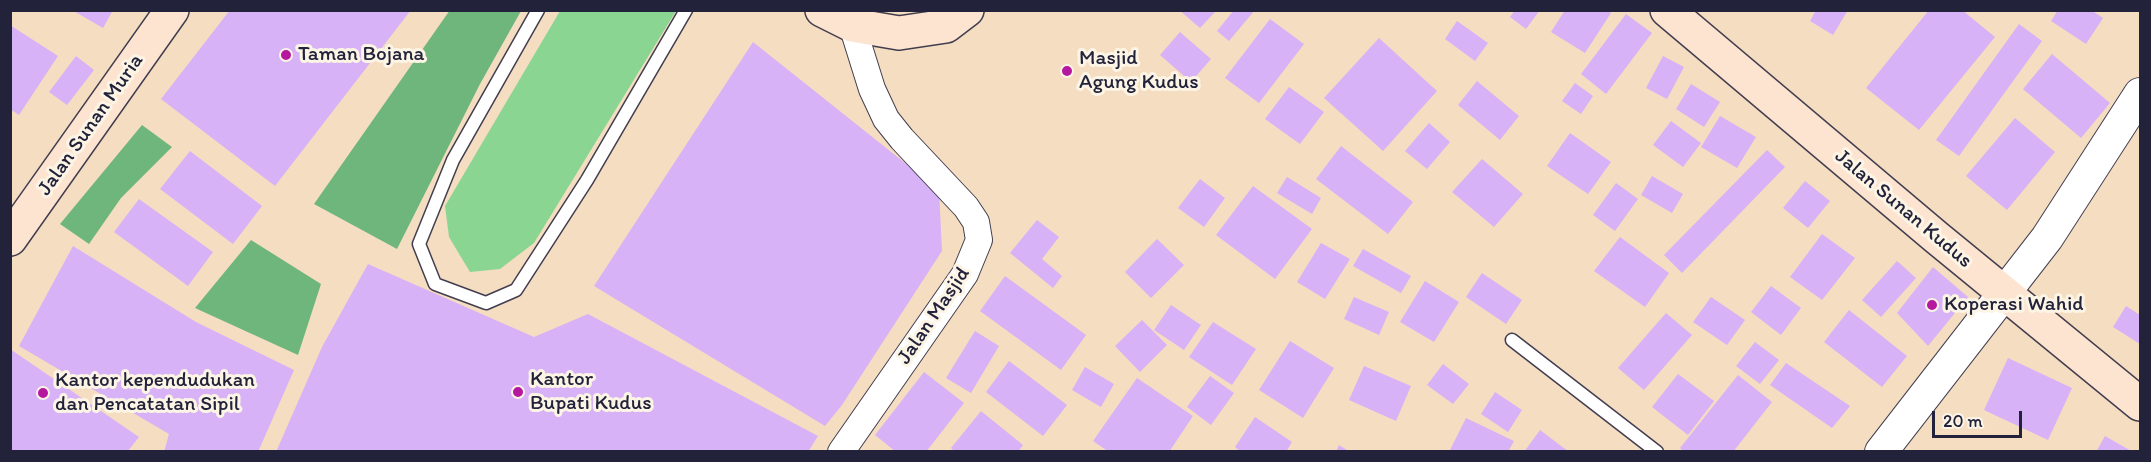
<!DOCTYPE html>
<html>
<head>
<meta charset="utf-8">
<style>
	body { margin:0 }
	#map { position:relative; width:2151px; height:462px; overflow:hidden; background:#f5ddc1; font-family:Itim,sans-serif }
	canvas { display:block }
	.frame { position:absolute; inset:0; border:12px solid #22223b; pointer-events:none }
	.scale { position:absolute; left:1932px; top:411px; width:90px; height:27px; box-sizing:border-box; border:3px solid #22223b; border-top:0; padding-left:8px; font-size:18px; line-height:21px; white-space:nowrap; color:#22223b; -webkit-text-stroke:4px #fcf5e5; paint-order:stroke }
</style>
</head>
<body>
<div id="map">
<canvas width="2151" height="462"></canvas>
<div class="frame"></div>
<div class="scale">20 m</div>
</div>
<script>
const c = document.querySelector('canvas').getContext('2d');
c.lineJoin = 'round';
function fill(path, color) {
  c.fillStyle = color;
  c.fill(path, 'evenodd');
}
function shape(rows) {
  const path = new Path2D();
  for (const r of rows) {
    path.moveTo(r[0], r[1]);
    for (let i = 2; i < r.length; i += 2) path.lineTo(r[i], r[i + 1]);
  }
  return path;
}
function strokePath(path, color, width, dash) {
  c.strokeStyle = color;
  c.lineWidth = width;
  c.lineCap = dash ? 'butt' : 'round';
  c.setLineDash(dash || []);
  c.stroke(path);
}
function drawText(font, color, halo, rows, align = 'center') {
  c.font = font + ' Itim,sans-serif';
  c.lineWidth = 6;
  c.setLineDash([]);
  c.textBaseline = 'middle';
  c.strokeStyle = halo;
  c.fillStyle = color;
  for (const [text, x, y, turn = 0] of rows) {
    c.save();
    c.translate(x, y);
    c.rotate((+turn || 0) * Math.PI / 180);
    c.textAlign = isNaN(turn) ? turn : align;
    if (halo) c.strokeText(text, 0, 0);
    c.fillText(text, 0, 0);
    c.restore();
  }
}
fill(shape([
	[560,11,676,11,534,243,500,269,470,272,449,237,445,206]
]), '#8ad592');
fill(shape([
	[450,10,521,11,480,84,397,249,314,204],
	[142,125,172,147,121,198,89,244,60,224],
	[251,240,321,284,298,355,195,308]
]), '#6fb67c');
fill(shape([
	[72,10,113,10,103,28],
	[230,10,411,10,275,186,161,99],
	[1179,10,1217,10,1200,28],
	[1234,10,1255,10,1229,41,1217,31],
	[1515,10,1540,10,1526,29,1510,17],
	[1565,10,1608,10,1611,13,1585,53,1551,32],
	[1816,10,1848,10,1833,35,1810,21],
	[1929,10,1962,10,1995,37,1919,130,1866,88],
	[2058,10,2091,10,2103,18,2086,44,2051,21],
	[1626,14,1652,33,1606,94,1581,74],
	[1270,19,1304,44,1259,103,1225,78],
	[1457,21,1488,43,1475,61,1445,39],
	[2019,24,2042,41,1959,156,1936,140],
	[10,25,58,56,19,115,10,109],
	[1180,32,1211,59,1191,82,1160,55],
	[1379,38,1437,91,1383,151,1324,98],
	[753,42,939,190,942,251,842,405,825,426,594,286],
	[2052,54,2110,103,2081,138,2023,89],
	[76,56,94,70,67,105,49,92],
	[1663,56,1684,67,1667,99,1646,88],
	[1477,81,1519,116,1500,140,1458,105],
	[1575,83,1593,96,1581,114,1562,101],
	[1691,84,1720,102,1704,127,1676,109],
	[1289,87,1324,112,1300,144,1265,119],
	[1720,116,1756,137,1737,168,1701,147],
	[2015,118,2055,152,2007,210,1966,176],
	[1671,121,1701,143,1683,167,1653,145],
	[1429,123,1450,142,1427,169,1405,151],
	[1570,133,1611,162,1588,194,1547,166],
	[1341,146,1413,202,1388,234,1316,179],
	[1767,150,1785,167,1682,273,1664,255],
	[190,151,262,206,233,244,160,189],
	[1482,159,1523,194,1494,227,1452,192],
	[1652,176,1683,194,1672,213,1641,195],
	[1287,177,1321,198,1312,214,1277,193],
	[1200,179,1225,198,1204,227,1178,208],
	[1805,181,1830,201,1808,228,1783,208],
	[1616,183,1638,199,1615,231,1593,215],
	[1253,186,1312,229,1275,279,1216,235],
	[139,199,213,252,188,286,114,232],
	[1037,220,1059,237,1042,259,1062,276,1053,288,1010,253],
	[1822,234,1855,258,1822,300,1790,277],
	[1620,237,1669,273,1645,307,1594,271],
	[1157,239,1184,265,1151,298,1125,272],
	[1321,243,1350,259,1325,299,1297,282],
	[73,246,196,322,294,370,258,452,164,452,169,434,19,346],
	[1363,249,1411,276,1401,293,1353,266],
	[1897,261,1916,278,1881,317,1862,300],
	[368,264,534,337,588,314,818,436,808,452,276,452,322,347],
	[1933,267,1968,297,1928,346,1897,313],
	[1482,273,1522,300,1506,324,1466,297],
	[1005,276,1086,335,1061,370,980,311],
	[1425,281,1459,302,1434,342,1400,322],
	[1771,286,1801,308,1781,335,1751,312],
	[1354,297,1389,312,1379,335,1344,319],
	[1711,297,1745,320,1727,345,1693,322],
	[1171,305,1201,325,1184,350,1154,330],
	[2126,306,2140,315,2140,344,2113,327],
	[1849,310,1907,356,1882,387,1824,342],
	[1666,313,1692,335,1644,390,1618,368],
	[1142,320,1167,345,1140,372,1115,346],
	[1213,322,1256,349,1232,385,1189,357],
	[975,331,999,346,971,393,946,378],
	[1290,341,1334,368,1303,418,1259,390],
	[1755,342,1779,360,1760,384,1736,366],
	[10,349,139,437,127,452,10,452],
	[2008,358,2072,388,2048,440,1984,410],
	[1009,361,1067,405,1043,436,986,392],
	[1786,363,1850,406,1832,428,1770,385],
	[1443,364,1469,384,1453,404,1427,385],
	[1364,366,1411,386,1396,421,1349,400],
	[1085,367,1114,384,1101,407,1072,390],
	[924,372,964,403,926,452,896,452,875,435],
	[1678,374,1714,401,1688,435,1652,407],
	[1738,375,1772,402,1733,452,1684,452,1680,448],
	[1210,376,1234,393,1211,425,1187,407],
	[1137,378,1193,416,1169,452,1109,452,1093,441],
	[1495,392,1522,410,1508,432,1481,414],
	[981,411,1023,445,1018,452,955,452,951,448],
	[1255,417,1292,442,1286,452,1241,452,1235,447],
	[1466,418,1514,441,1508,452,1449,452],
	[1540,430,1569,452,1524,452],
	[2105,436,2133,452,2096,452],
	[1339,445,1350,452,1336,452]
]), '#d7b2f6');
const service = shape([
	[538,10,453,160,419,244,435,284,486,303,516,290,587,180,686,10],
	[1512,340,1657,452]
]);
const minor = shape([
	[841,452,965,274,979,240,976,222,966,207,902,139,886,119,872,89,852,25]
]);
const tertiary = shape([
	[1881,452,2047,238,2140,94]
]);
const secondary = shape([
	[822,10,852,25,899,33,946,26,967,10],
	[1667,10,1936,237,2140,404],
	[10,239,172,10]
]);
strokePath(service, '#423e4f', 15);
strokePath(minor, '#423e4f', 28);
strokePath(tertiary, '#423e4f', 34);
strokePath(secondary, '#423e4f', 36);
strokePath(service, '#fff', 12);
strokePath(minor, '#fff', 26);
strokePath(tertiary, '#fff', 32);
strokePath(secondary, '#fde4d0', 33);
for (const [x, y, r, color] of [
	[286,55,6,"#b5179e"],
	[1067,71,6,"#b5179e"],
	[1932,305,6,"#b5179e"],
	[518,392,6,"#b5179e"],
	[43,393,6,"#b5179e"]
]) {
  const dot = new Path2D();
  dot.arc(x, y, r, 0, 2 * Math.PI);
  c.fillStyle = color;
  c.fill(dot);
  strokePath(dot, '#fcf5e5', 2);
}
drawText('21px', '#22223b', '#fcf5e5', [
	["Taman Bojana",298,55],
	["Masjid",1079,59],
	["Agung Kudus",1079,83],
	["Koperasi Wahid",1944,305],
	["Kantor",530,380],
	["Bupati Kudus",530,404],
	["Kantor kependudukan",55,381],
	["dan Pencatatan Sipil",55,405]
], 'left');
drawText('21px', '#22223b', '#fcf5e5', [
	["Jalan Sunan Muria",91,125,-55],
	["Jalan Sunan Kudus",1903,209,40],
	["Jalan Masjid",934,316,-56]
]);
</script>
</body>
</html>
